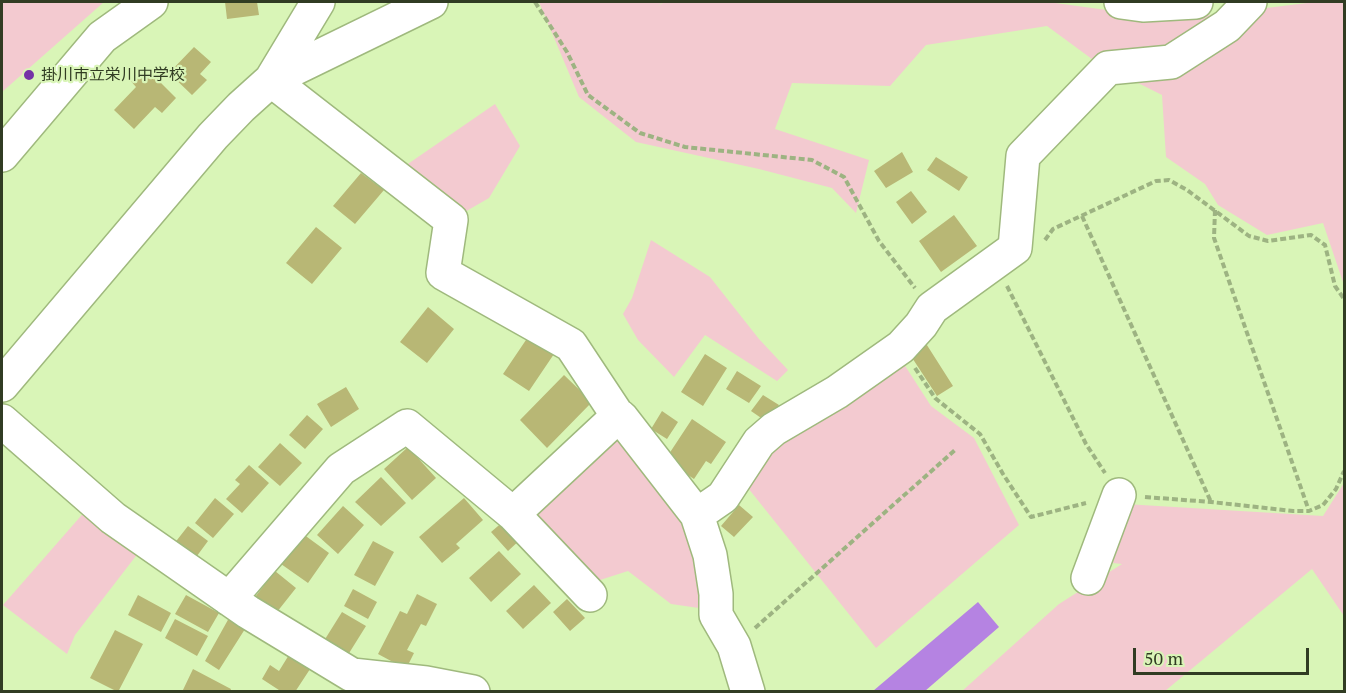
<!DOCTYPE html>
<html>
<head>
<meta charset="utf-8">
<style>
	body { margin:0 }
	#map { position:relative; width:1346px; height:693px; overflow:hidden; background:#d9f5b7; font-family:"PT Serif",serif }
	canvas { display:block }
	.frame { position:absolute; inset:0; border:3px solid #313c23; pointer-events:none }
	.scale { position:absolute; left:1133px; top:648px; width:176px; height:27px; box-sizing:border-box; border:3px solid #313c23; border-top:0; padding-left:8px; font-size:18px; line-height:21px; white-space:nowrap; color:#313c23; -webkit-text-stroke:4px #d9f5b7; paint-order:stroke }
</style>
</head>
<body>
<div id="map">
<canvas width="1346" height="693"></canvas>
<div class="frame"></div>
<div class="scale">50 m</div>
</div>
<script>
const c = document.querySelector('canvas').getContext('2d');
c.lineJoin = 'round';
function fill(path, color) {
  c.fillStyle = color;
  c.fill(path, 'evenodd');
}
function shape(rows) {
  const path = new Path2D();
  for (const r of rows) {
    path.moveTo(r[0], r[1]);
    for (let i = 2; i < r.length; i += 2) path.lineTo(r[i], r[i + 1]);
  }
  return path;
}
function strokePath(path, color, width, dash) {
  c.strokeStyle = color;
  c.lineWidth = width;
  c.lineCap = dash ? 'butt' : 'round';
  c.setLineDash(dash || []);
  c.stroke(path);
}
function drawText(font, color, halo, rows, align = 'center') {
  c.font = font + ' "PT Serif","Noto Sans JP",serif';
  c.lineWidth = 4.5;
  c.setLineDash([]);
  c.textBaseline = 'middle';
  c.strokeStyle = halo;
  c.fillStyle = color;
  for (const [text, x, y, turn = 0] of rows) {
    c.save();
    c.translate(x, y);
    c.rotate((+turn || 0) * Math.PI / 180);
    c.textAlign = isNaN(turn) ? turn : align;
    if (halo) c.strokeText(text, 0, 0);
    c.fillText(text, 0, 0);
    c.restore();
  }
}
fill(shape([
	[2,2,104,2,2,92],
	[539,2,663,2,657,7,664,2,1048,2,1121,12,1185,18,1307,3,1344,3,1344,285,1323,223,1267,235,1218,205,1205,184,1166,157,1162,95,1096,62,1047,26,926,45,890,86,792,83,775,129,869,160,856,213,832,188,759,169,636,142,579,97],
	[495,104,520,146,489,198,463,213,402,168],
	[651,240,710,277,759,339,788,370,777,381,705,335,674,377,638,340,623,314,632,298],
	[900,358,931,406,974,438,1019,525,876,648,744,483,775,435],
	[618,430,693,530,706,609,671,604,628,571,600,580,537,521,533,511],
	[1344,483,1344,616,1312,569,1165,691,961,692,1059,604,1122,564,1113,563,1125,504,1323,516],
	[87,509,139,552,75,635,67,654,3,605]
]), '#f3cad0');
fill(shape([
	[978,602,999,627,925,691,873,691]
]), '#b583e2');
fill(shape([
	[225,2,257,2,259,15,227,19],
	[194,47,211,62,200,74,207,80,192,95,169,73],
	[144,66,176,98,162,113,155,107,134,129,114,110,136,87,130,80],
	[902,152,913,172,886,188,874,171],
	[936,157,968,177,959,191,927,170],
	[361,173,384,190,355,224,333,206],
	[911,191,927,212,912,224,896,202],
	[954,215,977,246,941,272,919,241],
	[316,227,342,248,312,284,286,263],
	[428,307,454,329,427,363,400,342],
	[528,337,554,354,529,391,503,374],
	[925,342,953,386,937,396,909,353],
	[705,354,727,368,703,406,681,392],
	[737,371,761,386,749,403,726,389],
	[564,375,592,402,547,448,520,420],
	[346,387,359,409,331,427,317,404],
	[763,395,779,405,767,422,751,411],
	[662,411,678,422,667,439,651,429],
	[307,415,323,429,305,449,289,435],
	[692,419,726,442,711,464,706,461,694,479,665,460],
	[280,443,302,463,280,486,258,467],
	[408,447,436,478,412,500,384,469],
	[249,465,269,483,242,513,226,499,240,484,235,480],
	[381,477,406,503,381,526,355,502],
	[215,498,234,514,213,538,195,523],
	[464,498,483,520,456,544,460,548,442,563,419,537],
	[739,505,753,517,734,537,721,526],
	[343,506,364,525,338,554,317,535],
	[505,520,522,538,508,551,491,532],
	[188,526,208,541,191,564,170,549],
	[303,534,329,553,308,583,281,564],
	[373,541,394,552,375,586,354,575],
	[499,551,521,574,491,602,469,578],
	[275,571,296,588,273,617,252,601],
	[534,585,551,603,523,629,506,611],
	[353,589,377,602,368,619,344,606],
	[417,594,437,604,426,626,421,624,407,650,414,653,406,669,378,654,400,611,407,614],
	[138,595,171,613,161,632,128,615],
	[186,595,219,613,208,632,175,614],
	[567,599,585,618,570,631,553,612],
	[342,612,366,626,346,658,322,644],
	[229,618,245,629,219,670,205,661],
	[175,619,208,636,197,656,165,638],
	[115,630,143,644,118,692,90,678],
	[292,650,314,663,295,692,282,692,262,679,270,665,279,671],
	[193,669,231,689,230,692,182,692]
]), '#b8b775');
const minor = shape([
	[1121,2,1143,5,1196,2],
	[271,80,451,220,443,273,571,345,618,416,621,417,697,515,710,555,716,594,716,615,734,646,748,692],
	[271,80,318,2],
	[2,155,102,37,151,2],
	[2,385,213,136,241,107,271,80,431,2],
	[2,421,113,518,248,612,352,675,426,683,473,692],
	[513,514,618,416],
	[697,515,723,497,759,442,774,429,837,392,901,347,921,325,932,308,1015,248,1023,156,1108,68,1171,62,1227,26,1250,2],
	[1088,578,1119,495],
	[229,599,341,469,407,426,513,514,590,595]
]);
strokePath(minor, '#9fb97d', 36);
strokePath(shape([
	[535,2,567,52,588,95,640,133,685,147,812,160,844,177,879,241,915,288],
	[1215,210,1214,238,1309,511],
	[1082,216,1211,502],
	[1045,240,1053,229,1156,181,1169,180,1187,190,1249,236,1268,241,1311,235,1325,245,1335,286,1344,299],
	[1007,286,1086,444,1105,473],
	[915,368,935,398,980,434,1003,474,1031,517,1086,503],
	[1145,497,1211,502,1293,511,1309,511,1323,505,1336,489,1344,471],
	[755,628,955,450]
]), '#9db382', 4, [6, 3]);
strokePath(minor, '#fff', 33);
for (const [x, y, r, color] of [
	[29,75,6,"#7532a6"]
]) {
  const dot = new Path2D();
  dot.arc(x, y, r, 0, 2 * Math.PI);
  c.fillStyle = color;
  c.fill(dot);
  strokePath(dot, '#d9f5b7', 2);
}
drawText('16px', '#313c23', '#d9f5b7', [
	["掛川市立栄川中学校",41,75]
], 'left');
</script>
</body>
</html>
